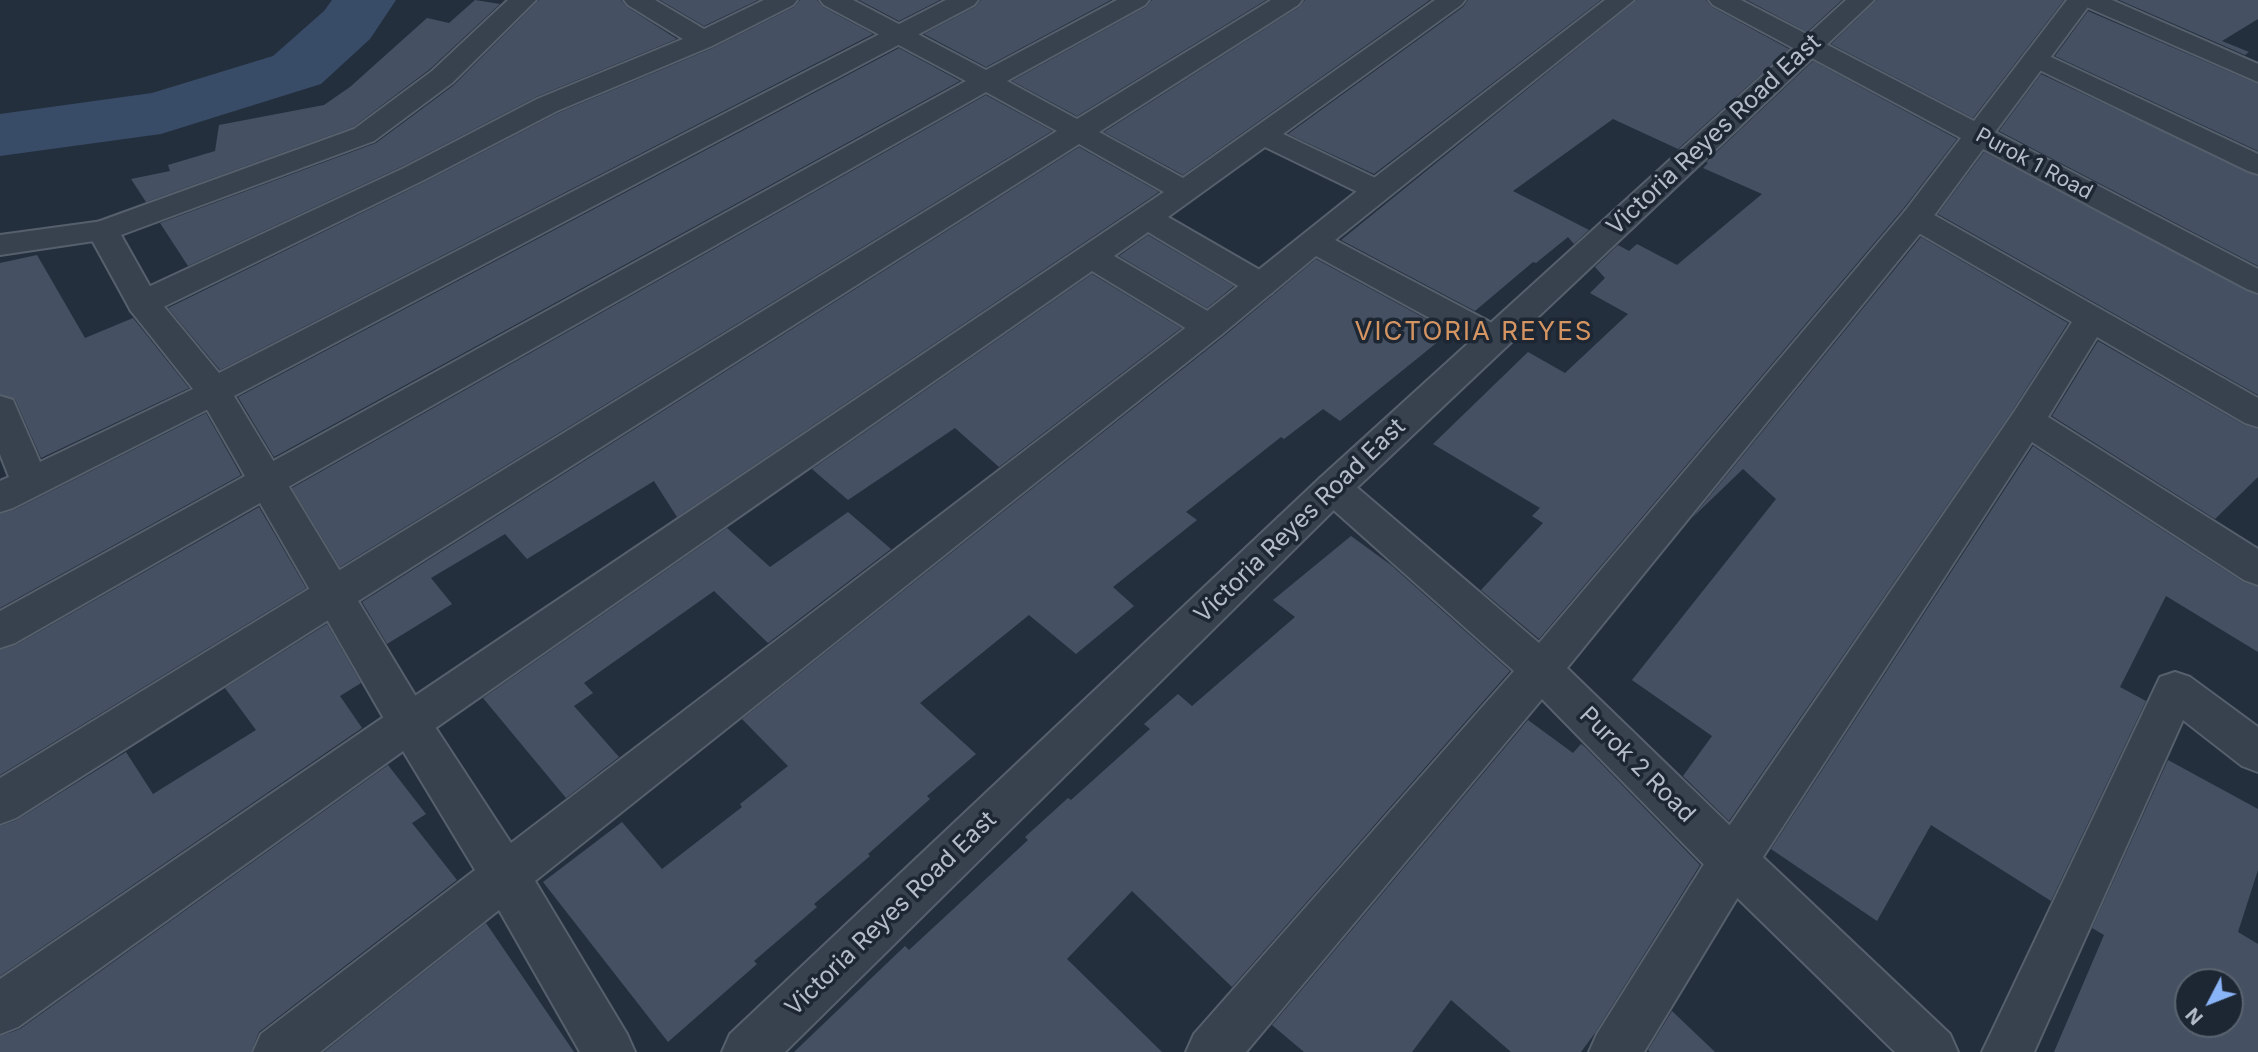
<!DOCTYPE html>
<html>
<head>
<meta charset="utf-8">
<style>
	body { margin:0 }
	#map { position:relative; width:2258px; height:1052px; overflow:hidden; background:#242f3e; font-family:Inter,sans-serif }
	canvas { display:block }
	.north { position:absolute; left:2174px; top:968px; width:70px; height:70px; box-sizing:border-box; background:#1d2633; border:2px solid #59626f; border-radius:50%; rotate:228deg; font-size:19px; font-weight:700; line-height:28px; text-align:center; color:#b4bcc9 }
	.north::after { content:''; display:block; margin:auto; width:24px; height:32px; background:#8ab4f8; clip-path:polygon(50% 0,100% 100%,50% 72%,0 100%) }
</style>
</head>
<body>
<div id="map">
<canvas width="2258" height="1052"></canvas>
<div class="north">N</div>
</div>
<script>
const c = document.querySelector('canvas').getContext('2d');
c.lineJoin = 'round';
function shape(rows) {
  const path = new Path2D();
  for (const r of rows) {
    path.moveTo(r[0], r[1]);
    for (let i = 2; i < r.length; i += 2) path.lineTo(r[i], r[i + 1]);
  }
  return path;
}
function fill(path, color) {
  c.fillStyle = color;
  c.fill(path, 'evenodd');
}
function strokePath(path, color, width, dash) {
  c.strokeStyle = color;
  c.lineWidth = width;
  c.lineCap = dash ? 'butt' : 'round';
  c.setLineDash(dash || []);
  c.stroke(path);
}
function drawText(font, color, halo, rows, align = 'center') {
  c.font = font + ' Inter,sans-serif';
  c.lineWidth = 7;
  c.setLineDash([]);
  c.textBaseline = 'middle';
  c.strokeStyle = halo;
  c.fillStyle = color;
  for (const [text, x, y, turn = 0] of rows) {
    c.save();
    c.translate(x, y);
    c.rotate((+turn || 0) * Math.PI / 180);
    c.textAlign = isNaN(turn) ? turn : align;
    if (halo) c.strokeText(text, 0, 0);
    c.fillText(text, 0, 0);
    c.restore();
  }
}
fill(shape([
	[332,0,396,0,370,39,321,84,161,134,0,156,0,114,152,93,273,56,324,11,332,0]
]), '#394c67');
fill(shape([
	[475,0,500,4,430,69,353,127,146,202,131,179,170,171,168,165,215,151,219,125,324,105,350,87,427,18,449,23],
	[539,0,621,0,627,7,677,39,536,97,403,166,188,266,160,223,376,143,454,85],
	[660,0,758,0,704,26],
	[800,0,817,0,823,7,873,34,220,370,168,308,425,182,558,113,713,48,794,7],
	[859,0,940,0,899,21],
	[981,0,1111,0,986,67,924,34,975,7],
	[1152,0,1266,0,1077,116,1012,81,1146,7],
	[1305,0,1430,0,1183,175,1104,132,1299,7],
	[1468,0,1601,0,1374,174,1288,134,1463,7],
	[1637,0,1706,0,1712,7,1789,49,1678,149,1613,119,1513,191,1589,230,1574,244,1568,237,1536,263,1533,262,1475,311,1341,240],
	[1747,0,1842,0,1807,32],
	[1877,0,2064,0,1973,118,1831,44],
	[2119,0,2258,0,2258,19,2222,41,2249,52,2245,55],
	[2088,11,2258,84,2258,151,2055,56],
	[899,48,960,81,274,457,238,397],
	[1813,61,1957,139,1903,209,1539,639,1481,590,1543,523,1532,516,1540,508,1433,444,1528,352,1565,373,1628,314,1590,293,1605,278,1595,267,1618,245,1629,251,1637,244,1677,265,1762,194,1703,168,1708,163,1706,162],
	[2041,74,2258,176,2258,266,1999,131],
	[986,95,1052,131,340,567,292,488],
	[1079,147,1159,192,677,517,654,481,527,559,505,534,431,578,452,604,387,644,362,602],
	[1984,152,2258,295,2258,395,1938,214],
	[1148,235,1234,286,1207,308,1119,256],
	[1921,237,2068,323,2012,411,1729,821,1683,776,1712,736,1632,680,1776,499,1743,469,1692,518],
	[37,255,85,338,133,318,189,388,41,458,15,399,0,394,0,263],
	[1316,259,1450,332,1340,421,1323,409,1284,439,1281,437,1186,512,1197,520,1113,587,1134,606,1076,654,1029,615,920,703,976,754,927,796,930,799,868,854,870,856,814,904,817,907,754,961,757,964,668,1042,543,882,622,822,662,869,742,807,740,804,788,766,742,719,1223,337],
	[1092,274,1181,328,999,467,955,428,848,500,812,469],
	[2098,341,2244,425,2258,429,2258,477,2215,519,2052,416],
	[206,413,241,475,0,608,0,514,14,510],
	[2033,446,2243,582,2258,587,2258,652,2166,596,2120,687,2146,701,2051,901,1931,825,1877,921,1771,849],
	[259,507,306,588,0,775,0,650,16,645],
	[848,512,891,549,768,643,714,591,584,683,593,693,574,706,619,757,566,798,483,698,727,528,770,567],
	[1351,536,1391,565,1510,671,1232,987,1132,891,1067,959,1162,1052,794,1052,905,946,909,950,1028,840,1025,837,1068,798,1071,800,1150,729,1144,724,1178,694,1192,706,1295,617,1273,600],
	[327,624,361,683,340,696,362,728,0,976,0,826,17,820,126,752,153,794,256,730,225,688],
	[1528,720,1573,753,1581,744,1584,746,1700,865,1595,1033,1581,1052,1511,1052,1451,1000,1412,1052,1304,1052,1272,1025],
	[2168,760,2258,809,2258,870,2238,932,2258,944,2258,1052,2054,1052,2104,935,2092,928],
	[2188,982,2230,982,2230,1024,2188,1024],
	[388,765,426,814,412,823,457,880,259,1032,251,1052,0,1052,0,1036,20,1029],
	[486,923,574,1052,324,1052],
	[1672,1011,1715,1052,1650,1052,1648,1050]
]), '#455162');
const pedestrian = shape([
	[624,0,655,0,704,29,764,0,797,0,793,5,712,46,557,111,424,180,155,311,143,314,131,311,127,303,131,295,404,168,537,99,683,39,628,5,624,0],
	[820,0,853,0,986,70,1117,0,1149,0,1145,5,1007,81,1077,119,1271,0,1302,0,1298,5,1099,132,1183,178,1435,0,1465,0,1461,5,1283,134,1388,184,1392,190,1388,196,1377,199,1366,196,1265,147,1168,217,1272,277,1277,285,1272,293,1261,296,1250,293,1148,232,1114,256,1221,319,1226,327,1221,335,1209,338,1197,335,1092,271,424,736,18,1027,0,1034,0,979,394,710,1164,192,1079,144,16,818,0,824,0,778,1057,131,986,92,281,491,268,495,255,491,249,481,255,471,966,81,824,5,820,0],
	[2078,0,2112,0,2258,64,2258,82,2082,5,2078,0],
	[2036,50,2258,154,2258,174,2248,171,2027,64,2023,58,2027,52,2036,50],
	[1916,208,1927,211,2258,398,2258,427,2245,423,2097,337,2048,417,2258,549,2258,585,2244,580,2032,442,1750,877,1644,1052,1589,1052,1597,1034,1716,845,2014,412,2072,322,1905,225,1901,218,1905,211,1916,208],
	[103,221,114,224,119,231,114,238,0,255,0,235,103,221],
	[214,379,226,382,232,391,226,400,13,508,0,512,0,481,9,477,0,454,0,396,13,400,40,462,214,379],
	[2175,672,2190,677,2258,727,2258,772,2242,766,2183,720,2034,1052,1982,1052,2160,677,2175,672]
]);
const minor = shape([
	[508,0,536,0,452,83,374,141,121,235,156,297,219,373,946,0,978,0,974,5,234,396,424,710,511,843,1197,319,1366,184,1605,0,1634,0,1335,240,1505,330,1510,338,1505,346,1493,350,1481,346,1316,256,1221,335,535,881,627,1034,635,1052,580,1052,499,910,320,1052,253,1052,261,1034,475,870,394,736,260,503,15,643,0,648,0,611,245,476,201,399,131,311,87,231,92,224,354,129,432,71,508,0],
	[1709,0,1741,0,1974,121,2067,0,2093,0,1995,132,2258,269,2258,293,2247,289,1983,149,1927,225,1567,668,1750,845,1950,1034,1958,1052,1895,1052,1716,877,1542,699,1246,1052,1186,1052,1194,1034,1514,671,1320,498,1314,488,1320,478,1333,474,1346,478,1539,643,1905,211,1961,138,1713,5,1709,0]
]);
const tertiary = shape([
	[1846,0,1874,0,1346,498,785,1052,722,1052,730,1034,1320,478,1846,0]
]);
strokePath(pedestrian, '#565f6c', 4);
strokePath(minor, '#565f6c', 4);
strokePath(tertiary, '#565f6c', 4);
fill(pedestrian, '#38414e');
fill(minor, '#38414e');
fill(tertiary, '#38414e');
drawText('21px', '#b4bcc9', '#1d2633', [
	["Purok 1 Road",2034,164,28]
]);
drawText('24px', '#b4bcc9', '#1d2633', [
	["Victoria Reyes Road East",1714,135,-43],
	["Victoria Reyes Road East",1300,521,-44],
	["Purok 2 Road",1637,765,45],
	["Victoria Reyes Road East",891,914,-44]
]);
c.letterSpacing = '2px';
drawText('26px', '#d59563', '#1d2633', [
	["VICTORIA REYES",1474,332]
]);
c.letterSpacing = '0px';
</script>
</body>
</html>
